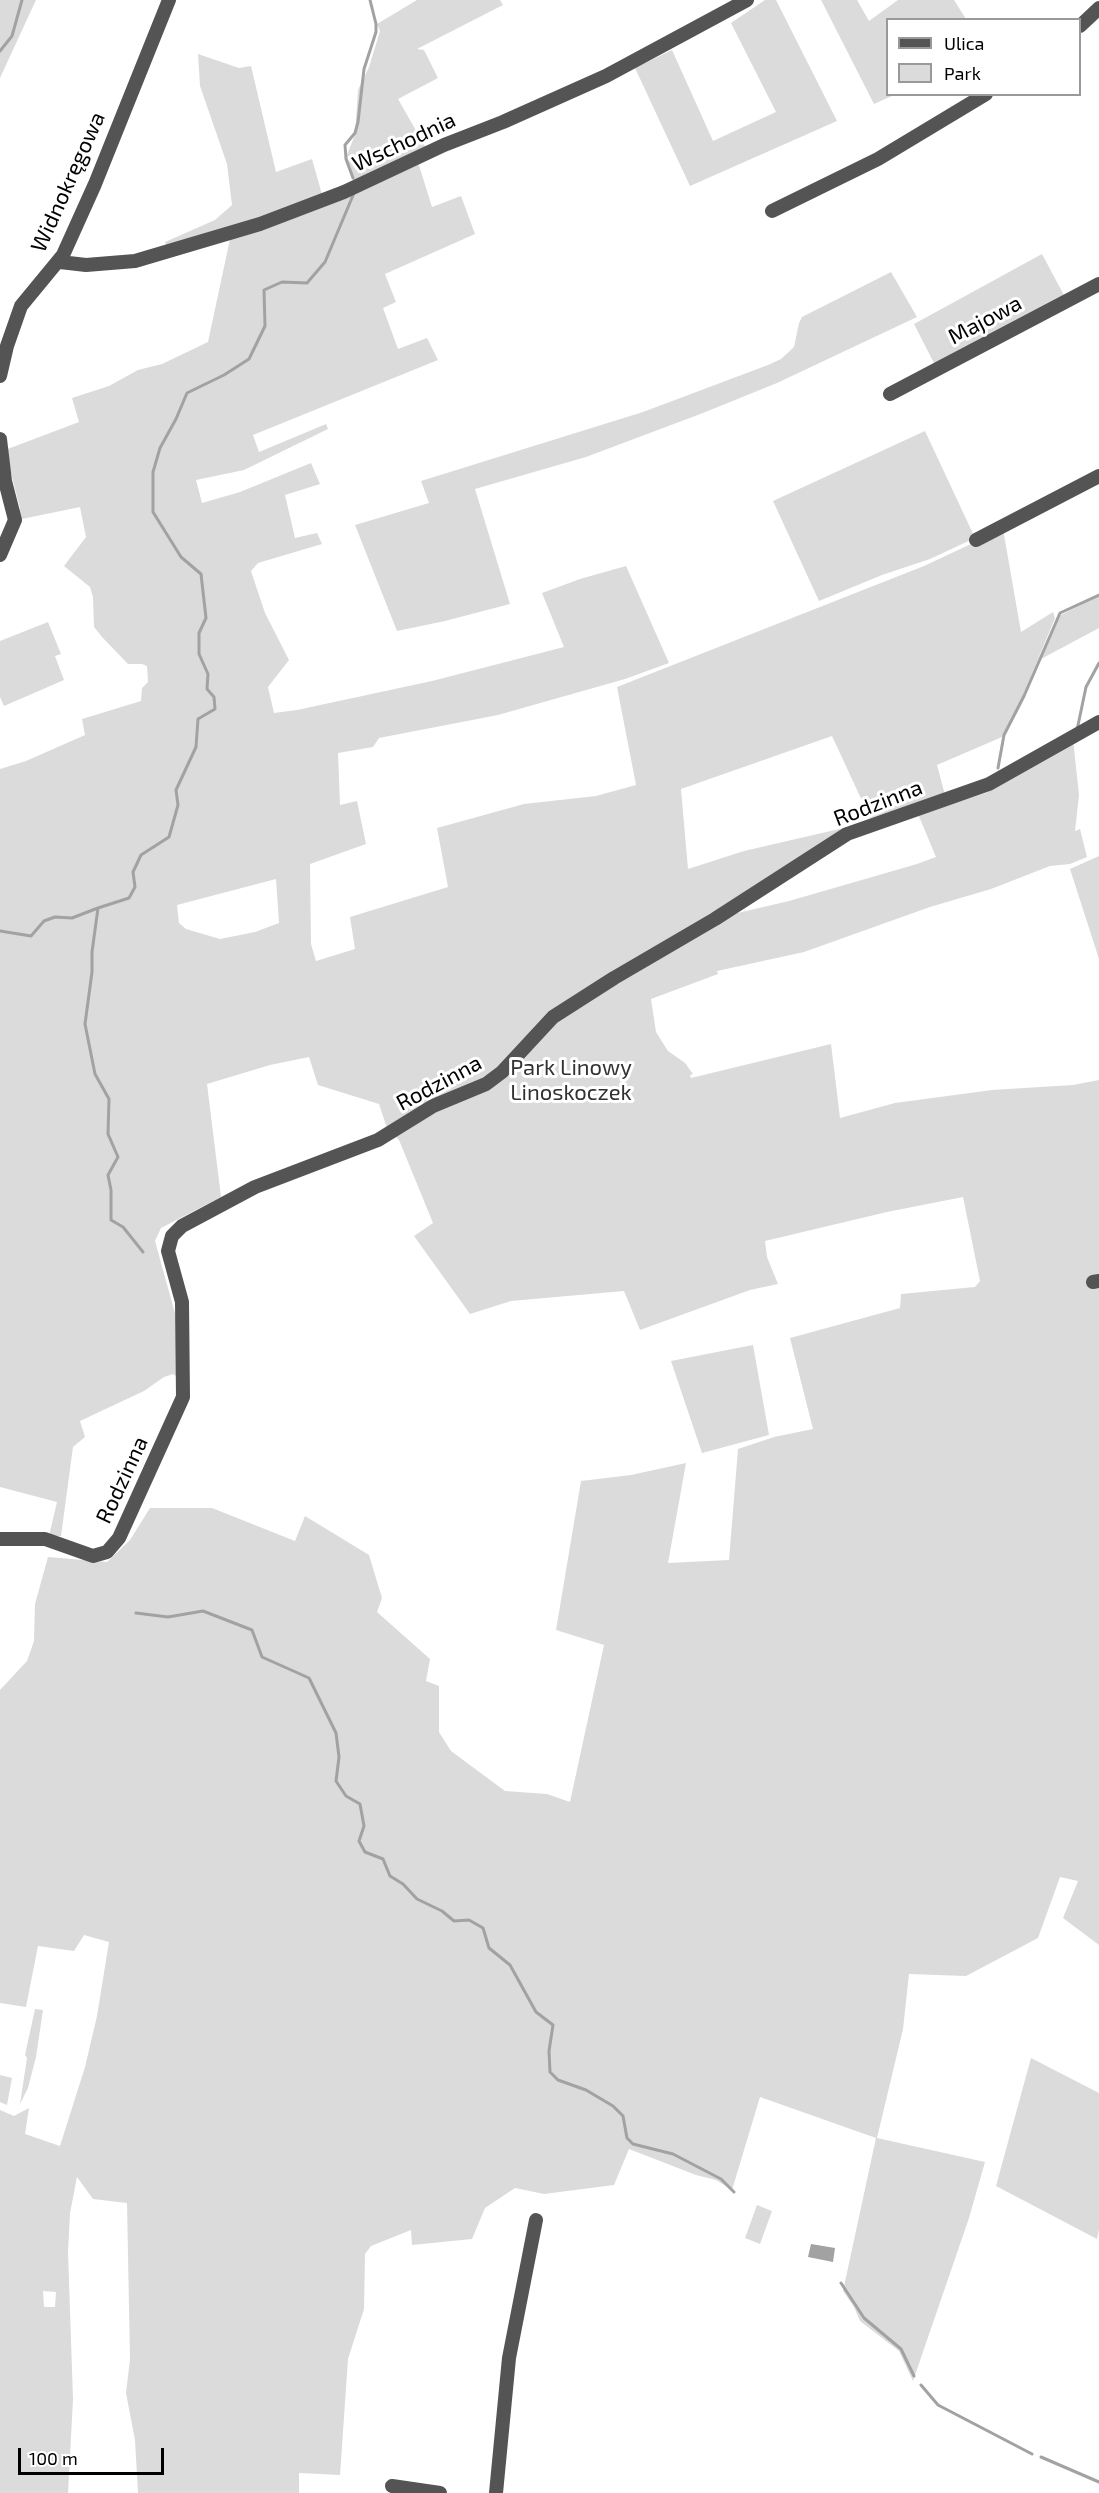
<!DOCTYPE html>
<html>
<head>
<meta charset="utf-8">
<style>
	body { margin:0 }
	#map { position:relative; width:1099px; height:2493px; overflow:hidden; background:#fff; font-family:"Exo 2",sans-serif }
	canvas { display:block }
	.legend { position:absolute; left:886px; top:18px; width:195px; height:78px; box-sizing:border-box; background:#fff; border:2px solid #999; margin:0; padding:8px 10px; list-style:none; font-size:18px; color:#000 }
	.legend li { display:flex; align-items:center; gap:12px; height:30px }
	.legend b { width:30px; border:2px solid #999 }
	.scale { position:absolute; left:18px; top:2448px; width:146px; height:27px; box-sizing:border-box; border:3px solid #000; border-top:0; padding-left:8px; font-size:18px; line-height:21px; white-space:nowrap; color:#000; -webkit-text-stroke:4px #fff; paint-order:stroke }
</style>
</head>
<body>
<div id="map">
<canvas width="1099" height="2493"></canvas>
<ul class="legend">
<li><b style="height:8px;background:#545454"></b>Ulica</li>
<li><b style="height:16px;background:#dbdbdb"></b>Park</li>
</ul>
<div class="scale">100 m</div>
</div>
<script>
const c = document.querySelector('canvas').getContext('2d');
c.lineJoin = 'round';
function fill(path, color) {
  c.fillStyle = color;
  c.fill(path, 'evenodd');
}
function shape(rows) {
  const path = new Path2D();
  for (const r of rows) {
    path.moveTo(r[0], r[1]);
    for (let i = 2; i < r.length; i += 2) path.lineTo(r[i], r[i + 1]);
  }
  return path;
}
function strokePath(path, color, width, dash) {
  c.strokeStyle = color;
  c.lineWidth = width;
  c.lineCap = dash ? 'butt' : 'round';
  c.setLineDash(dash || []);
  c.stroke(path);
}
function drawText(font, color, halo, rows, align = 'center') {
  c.font = font + ' "Exo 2",sans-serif';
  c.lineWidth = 6;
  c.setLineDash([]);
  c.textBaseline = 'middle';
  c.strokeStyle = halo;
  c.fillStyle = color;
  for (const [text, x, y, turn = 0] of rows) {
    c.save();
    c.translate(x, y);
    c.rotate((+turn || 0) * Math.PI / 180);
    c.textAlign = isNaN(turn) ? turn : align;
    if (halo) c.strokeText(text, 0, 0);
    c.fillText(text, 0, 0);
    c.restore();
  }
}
fill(shape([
	[0,0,36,0,0,78],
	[417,0,500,0,503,5,417,49,424,50,438,78,398,99,426,148,354,182,346,157,355,135,358,90,369,67,380,31,377,24],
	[765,0,776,0,837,121,690,186,635,68,672,50,713,141,776,112,731,23],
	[821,0,857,0,869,21,898,0,954,0,966,19,888,20,888,94,894,95,874,104],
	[198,54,239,68,251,66,276,172,312,159,323,198,418,162,432,207,461,196,475,234,385,274,396,302,383,308,398,349,427,338,438,360,253,435,259,452,326,424,328,429,244,470,196,480,202,503,240,492,311,463,320,484,285,495,295,538,317,533,322,544,258,563,251,571,265,613,289,660,268,687,274,713,297,710,432,681,564,647,542,593,580,579,626,566,669,663,625,679,498,715,379,738,373,747,338,753,340,805,357,801,366,844,310,864,311,944,316,961,355,949,350,917,448,887,437,828,524,804,596,796,636,785,617,687,924,566,1003,529,1021,632,1053,612,1055,618,1022,698,1002,737,937,765,945,795,870,818,832,736,681,789,688,869,744,851,848,827,729,915,789,901,917,864,936,857,918,814,986,793,1073,739,1079,795,1075,831,1080,829,1087,857,1070,864,1050,866,991,889,930,907,804,952,717,971,718,974,651,999,656,1032,668,1051,685,1063,693,1074,690,1075,691,1078,831,1044,840,1118,895,1103,992,1090,1073,1085,1099,1080,1099,1945,1063,1918,1078,1881,1060,1877,1038,1938,966,1976,909,1974,903,2029,877,2138,985,2162,969,2218,913,2381,899,2351,860,2321,854,2307,843,2291,876,2138,760,2097,732,2190,716,2180,696,2175,629,2149,614,2185,544,2194,515,2188,485,2208,472,2239,412,2245,411,2230,371,2246,365,2254,364,2309,348,2359,340,2475,299,2473,299,2493,138,2493,135,2440,126,2393,130,2359,127,2203,93,2199,77,2177,70,2213,68,2252,73,2399,68,2493,0,2493,0,2110,14,2116,29,2108,25,2134,60,2146,85,2067,97,2016,109,1942,84,1935,74,1951,38,1946,26,2007,0,2003,0,1690,27,1661,34,1641,35,1604,48,1557,107,1562,130,1540,150,1508,212,1508,295,1541,305,1516,369,1555,382,1598,377,1612,430,1659,426,1681,439,1686,439,1732,451,1751,505,1791,547,1794,570,1802,604,1645,556,1630,581,1481,631,1475,686,1463,668,1563,729,1560,738,1449,774,1437,813,1429,790,1338,900,1308,901,1294,975,1287,980,1281,963,1197,887,1212,765,1241,767,1257,778,1284,750,1290,640,1330,624,1291,511,1301,470,1314,414,1236,433,1223,399,1140,387,1128,379,1104,318,1085,309,1057,270,1065,207,1084,221,1197,161,1228,155,1241,181,1335,179,1378,173,1374,164,1377,144,1391,80,1421,85,1437,73,1447,61,1536,49,1536,57,1502,0,1487,0,769,26,761,85,735,82,719,141,701,142,688,148,682,147,666,142,664,128,664,102,637,94,627,93,597,90,587,64,566,86,537,80,507,17,520,20,508,5,450,79,422,72,398,109,386,138,370,162,364,208,342,230,239,167,247,165,242,215,220,232,205,227,164,200,86],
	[276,879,279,923,255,932,220,939,186,929,179,923,177,905],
	[43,2291,56,2292,55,2307,44,2307],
	[1042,254,1066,299,936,367,914,324],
	[891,272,917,317,777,383,703,413,586,457,475,489,510,604,445,621,397,631,355,525,429,503,421,481,643,412,768,365,781,359,794,347,799,323,802,317],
	[925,431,975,538,930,559,882,575,819,601,773,501],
	[1099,596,1099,628,1041,659,1059,616],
	[48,622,61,654,55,656,64,680,4,706,0,697,0,641],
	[1099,856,1099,959,1070,869],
	[753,1345,769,1435,702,1453,671,1361],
	[35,2009,43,2010,36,2057,28,2088,20,2104,27,2058,25,2055],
	[1031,2058,1099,2093,1099,2229,1097,2239,996,2186],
	[0,2075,12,2078,7,2105,0,2102],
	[757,2205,772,2211,760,2244,745,2238]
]), '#dbdbdb');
fill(shape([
	[811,2244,835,2248,833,2262,808,2257]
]), '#a2a2a2');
strokePath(shape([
	[0,51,12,36,22,0],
	[353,178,346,159,345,145,355,133,358,122,364,69,376,32,376,24,370,0],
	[1077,730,1086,687,1099,663],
	[998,768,1004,735,1024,696,1060,613,1099,595],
	[0,931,31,936,44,921,55,917,72,918,98,908],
	[143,1252,123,1227,111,1220,111,1190,108,1175,118,1157,108,1134,109,1099,95,1074,85,1024,92,972,92,952,98,908,129,898,135,887,133,872,141,855,169,837,178,805,176,790,196,747,198,719,215,709,214,697,207,689,208,674,199,654,199,633,206,618,201,574,181,557,153,512,153,472,160,448,176,419,187,393,224,375,249,359,265,326,264,290,282,282,307,283,325,262,354,193],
	[136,1613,168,1617,203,1611,252,1630,262,1657,309,1678,336,1733,339,1757,336,1781,346,1796,360,1804,364,1826,359,1841,365,1852,383,1859,390,1876,403,1884,417,1899,442,1911,454,1921,469,1920,483,1928,489,1948,510,1965,536,2012,553,2025,549,2051,550,2072,558,2080,586,2090,613,2106,623,2116,627,2138,633,2144,673,2154,721,2179,734,2192],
	[841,2283,864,2318,901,2349,914,2376],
	[921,2385,938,2405,1032,2454],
	[1041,2457,1099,2482]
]), '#a2a2a2', 3);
strokePath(shape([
	[1080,26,1099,8],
	[772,211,878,159,986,94],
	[60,262,86,265,135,261,260,224,344,192,444,145,503,122,606,76,747,0],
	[0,376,7,346,21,306,63,255,95,184,169,0],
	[890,394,1099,284],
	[0,439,5,481,15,520,0,555],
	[976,540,1099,476],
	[1093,1282,1099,1281],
	[0,1539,45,1539,93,1556,107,1552,119,1538,183,1397,182,1302,168,1251,172,1236,182,1226,255,1187,378,1140,433,1106,486,1084,502,1072,553,1017,614,978,715,919,847,834,989,784,1099,722],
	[392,2486,440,2493],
	[496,2493,509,2358,536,2220]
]), '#545454', 14);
drawText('22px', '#000', '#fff', [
	["Wschodnia",404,142,-25],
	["Widnokręgowa",68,182,-66],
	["Majowa",985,320,-28],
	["Rodzinna",878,803,-21],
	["Rodzinna",439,1083,-28],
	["Rodzinna",122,1480,-65]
]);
drawText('22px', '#323232', '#fff', [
	["Park Linowy",571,1068],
	["Linoskoczek",571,1093]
]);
</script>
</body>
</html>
